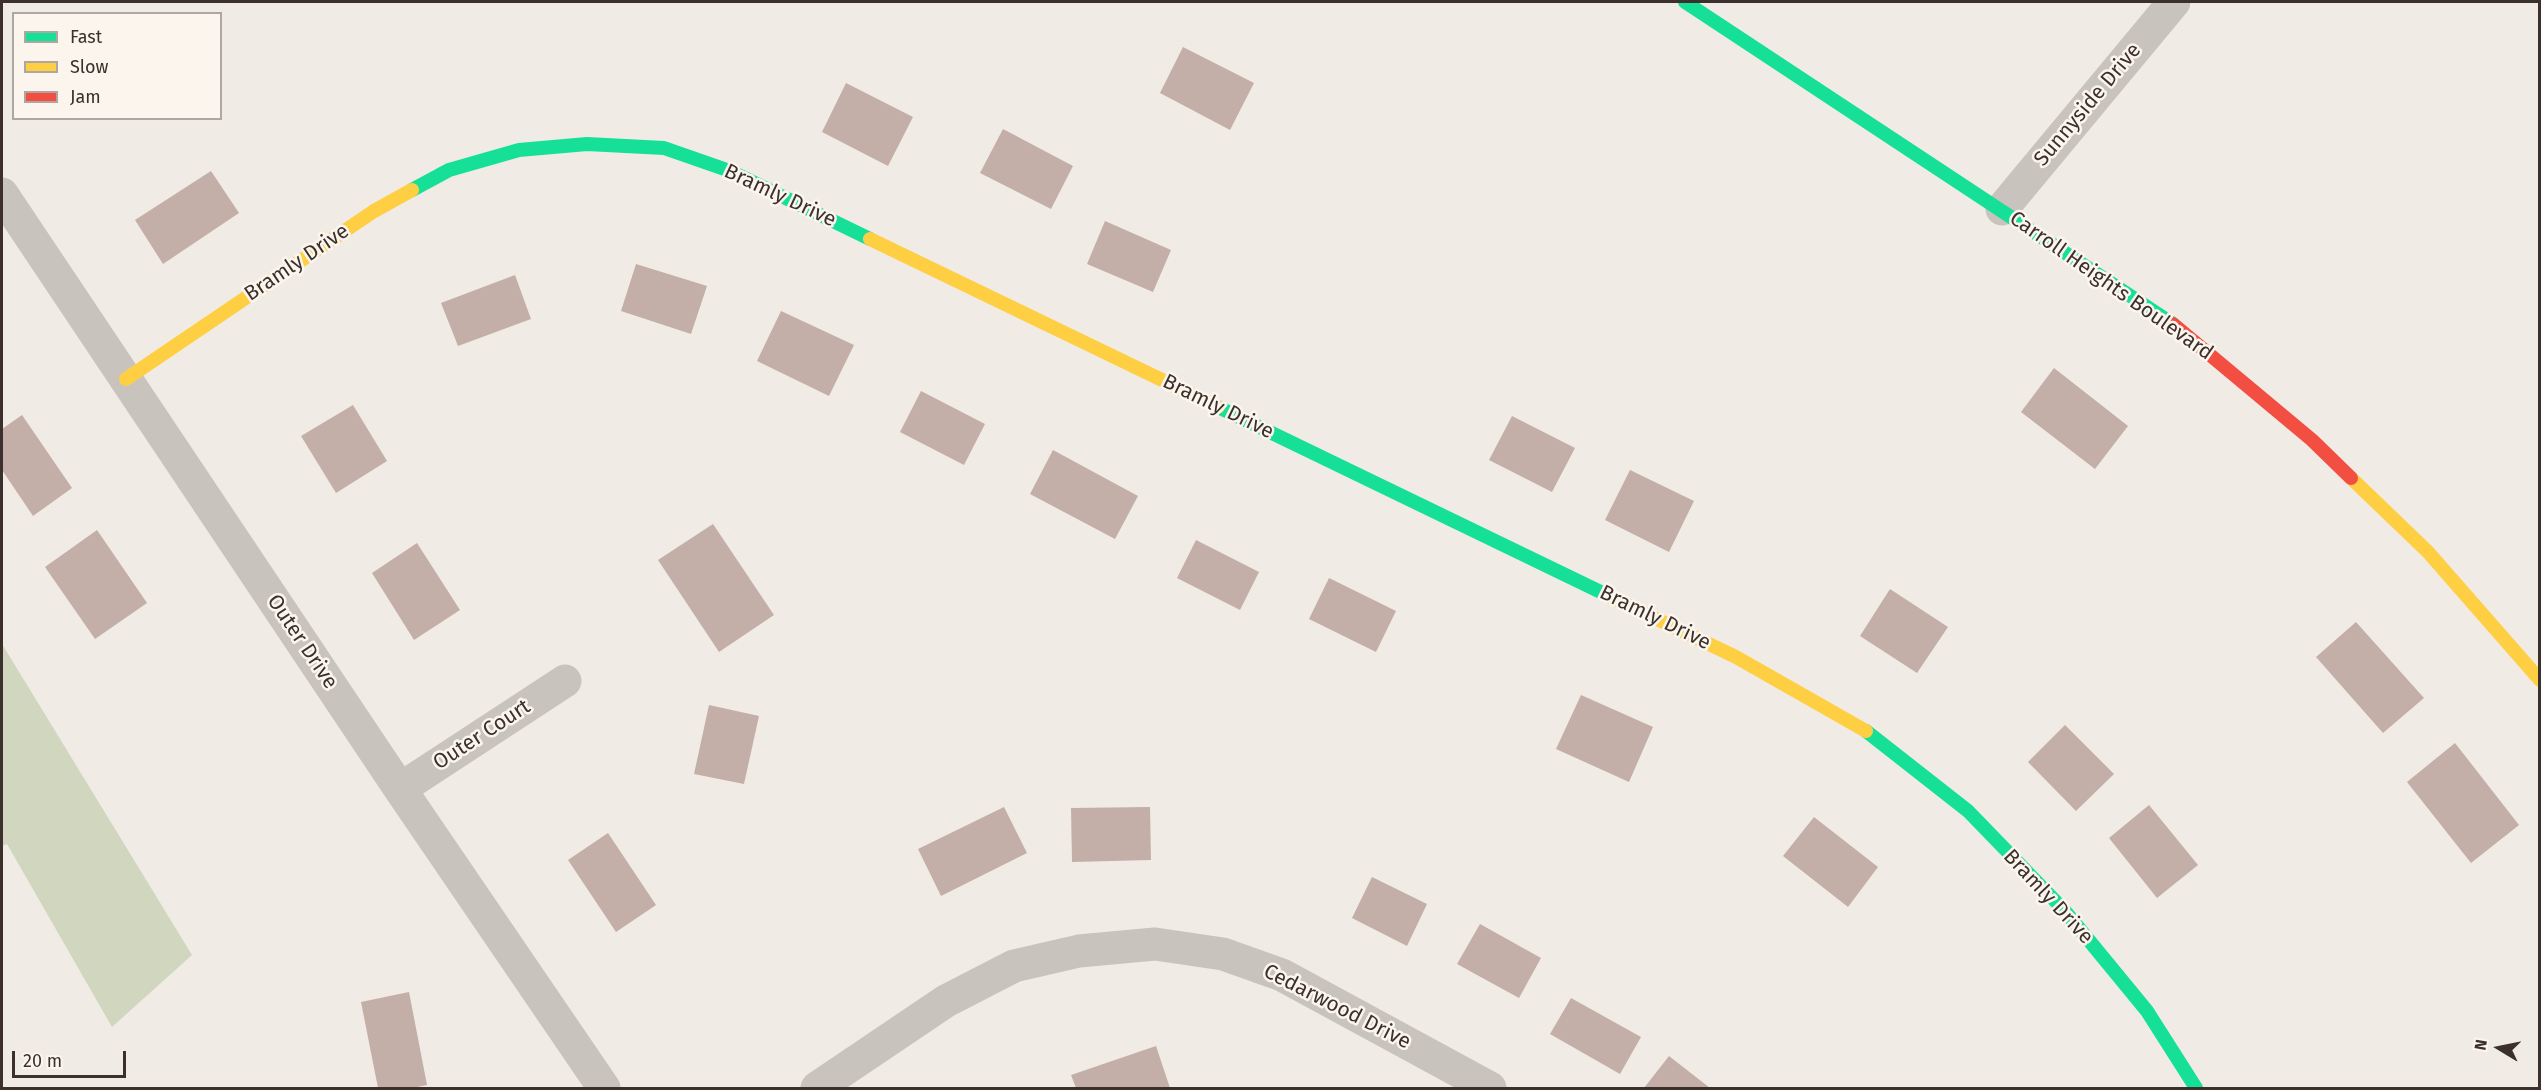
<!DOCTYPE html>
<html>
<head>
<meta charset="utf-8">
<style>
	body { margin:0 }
	#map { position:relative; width:2541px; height:1090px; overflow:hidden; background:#f0ebe5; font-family:"Fira Sans",sans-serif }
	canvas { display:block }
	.frame { position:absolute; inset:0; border:3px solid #3b302b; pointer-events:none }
	.legend { position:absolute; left:12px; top:12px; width:210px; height:108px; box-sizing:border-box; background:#fbf5ee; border:2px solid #aea6a0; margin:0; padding:8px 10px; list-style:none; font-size:18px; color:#3b302b }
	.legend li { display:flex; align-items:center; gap:12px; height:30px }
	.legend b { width:30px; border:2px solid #aea6a0 }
	.north { position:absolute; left:2469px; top:1018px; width:60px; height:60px; -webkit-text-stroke:4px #fbf5ee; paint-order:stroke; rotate:280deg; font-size:16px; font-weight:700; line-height:24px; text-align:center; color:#3b302b }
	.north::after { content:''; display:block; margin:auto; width:21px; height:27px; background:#3b302b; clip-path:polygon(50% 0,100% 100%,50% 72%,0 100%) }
	.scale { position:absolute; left:12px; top:1051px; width:114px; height:27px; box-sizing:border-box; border:3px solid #3b302b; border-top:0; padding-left:8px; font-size:18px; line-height:21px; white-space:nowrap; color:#3b302b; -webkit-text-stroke:4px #fbf5ee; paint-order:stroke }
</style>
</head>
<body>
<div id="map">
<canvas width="2541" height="1090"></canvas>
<div class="frame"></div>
<ul class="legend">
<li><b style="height:8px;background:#16e098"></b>Fast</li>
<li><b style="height:8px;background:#ffcf43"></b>Slow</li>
<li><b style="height:8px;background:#f24e42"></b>Jam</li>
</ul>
<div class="north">N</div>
<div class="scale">20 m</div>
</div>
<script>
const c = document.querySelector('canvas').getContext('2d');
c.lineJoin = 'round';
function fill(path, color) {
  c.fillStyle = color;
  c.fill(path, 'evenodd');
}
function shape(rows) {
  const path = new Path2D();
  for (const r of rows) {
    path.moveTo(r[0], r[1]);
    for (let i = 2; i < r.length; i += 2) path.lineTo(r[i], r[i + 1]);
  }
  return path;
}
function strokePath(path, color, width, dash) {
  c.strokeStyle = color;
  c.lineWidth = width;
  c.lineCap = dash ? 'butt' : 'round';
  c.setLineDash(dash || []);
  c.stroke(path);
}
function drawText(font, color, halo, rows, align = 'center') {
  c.font = font + ' "Fira Sans",sans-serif';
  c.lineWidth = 5;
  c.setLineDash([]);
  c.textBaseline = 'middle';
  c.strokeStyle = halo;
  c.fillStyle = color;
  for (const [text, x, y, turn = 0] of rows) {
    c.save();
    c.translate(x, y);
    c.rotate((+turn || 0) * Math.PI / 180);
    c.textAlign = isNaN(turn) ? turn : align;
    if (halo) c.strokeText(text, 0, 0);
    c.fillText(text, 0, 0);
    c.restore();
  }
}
fill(shape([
	[2,644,192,955,112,1027,7,844,2,846]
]), '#d1d6bf');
fill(shape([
	[1183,47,1254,83,1230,130,1160,93],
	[846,83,913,117,888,166,822,132],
	[1003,129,1073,166,1051,209,980,173],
	[211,171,239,213,163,264,135,220],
	[1105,221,1171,250,1153,292,1087,264],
	[636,264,707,286,691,334,621,311],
	[515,275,531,319,458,346,441,303],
	[781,311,854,345,829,396,757,361],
	[2054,368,2128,426,2095,469,2021,412],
	[921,391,985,424,964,465,900,432],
	[353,405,387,461,336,493,301,436],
	[22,415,72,488,33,516,2,470,2,429],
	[1512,416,1575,448,1552,492,1489,460],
	[1053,450,1138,496,1115,539,1030,494],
	[1630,470,1694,501,1669,552,1605,520],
	[713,524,774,615,719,652,658,560],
	[97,530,147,603,95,639,45,567],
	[1196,540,1259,572,1240,610,1177,578],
	[417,543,460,610,414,640,372,573],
	[1329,578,1396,611,1376,652,1309,619],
	[1890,589,1948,627,1917,673,1860,636],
	[2356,622,2424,698,2383,733,2316,657],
	[1581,695,1653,727,1629,782,1556,749],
	[709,705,759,716,744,784,694,774],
	[2065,725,2114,774,2076,811,2028,762],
	[2455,743,2519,825,2471,863,2407,782],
	[2149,805,2198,865,2157,898,2109,838],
	[1004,807,1027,853,941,896,918,849],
	[1150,807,1151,860,1072,862,1071,808],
	[1814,817,1878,867,1848,907,1783,856],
	[608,833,656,905,616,932,568,860],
	[1372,877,1427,904,1407,946,1352,918],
	[1480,924,1541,958,1519,998,1457,964],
	[409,992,427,1085,412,1088,378,1088,361,1002],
	[1571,998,1641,1037,1620,1074,1550,1034],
	[1156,1046,1170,1088,1076,1088,1071,1075],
	[1669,1056,1710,1088,1644,1088]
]), '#c3afa7');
strokePath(shape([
	[2,194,400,789,604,1088],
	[2002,209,2174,2],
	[400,789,565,681],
	[817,1088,946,1001,1014,966,1079,951,1155,944,1223,954,1282,975,1490,1088]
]), '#c9c3be', 33);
strokePath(shape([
	[1685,2,2173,324],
	[412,190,449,170,519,150,587,144,664,148,730,171,870,239],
	[1218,407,1609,596],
	[1866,731,1968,811,2064,910,2147,1011,2196,1088]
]), '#16e098', 14);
strokePath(shape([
	[870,239,1218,407],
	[126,379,374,211,412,190],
	[2351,478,2428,552,2540,680],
	[1609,596,1736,657,1866,731]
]), '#ffcf43', 14);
strokePath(shape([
	[2173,324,2312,440,2351,478]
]), '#f24e42', 14);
drawText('21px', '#3b302b', '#fbf5ee', [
	["Sunnyside Drive",2088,105,-50],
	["Bramly Drive",780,196,25],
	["Bramly Drive",297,263,-34],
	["Carroll Heights Boulevard",2111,286,35],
	["Bramly Drive",1218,407,26],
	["Bramly Drive",1655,618,26],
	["Outer Drive",302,642,56],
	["Outer Court",482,735,-33],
	["Bramly Drive",2048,897,47],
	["Cedarwood Drive",1337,1007,27]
]);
</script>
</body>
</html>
